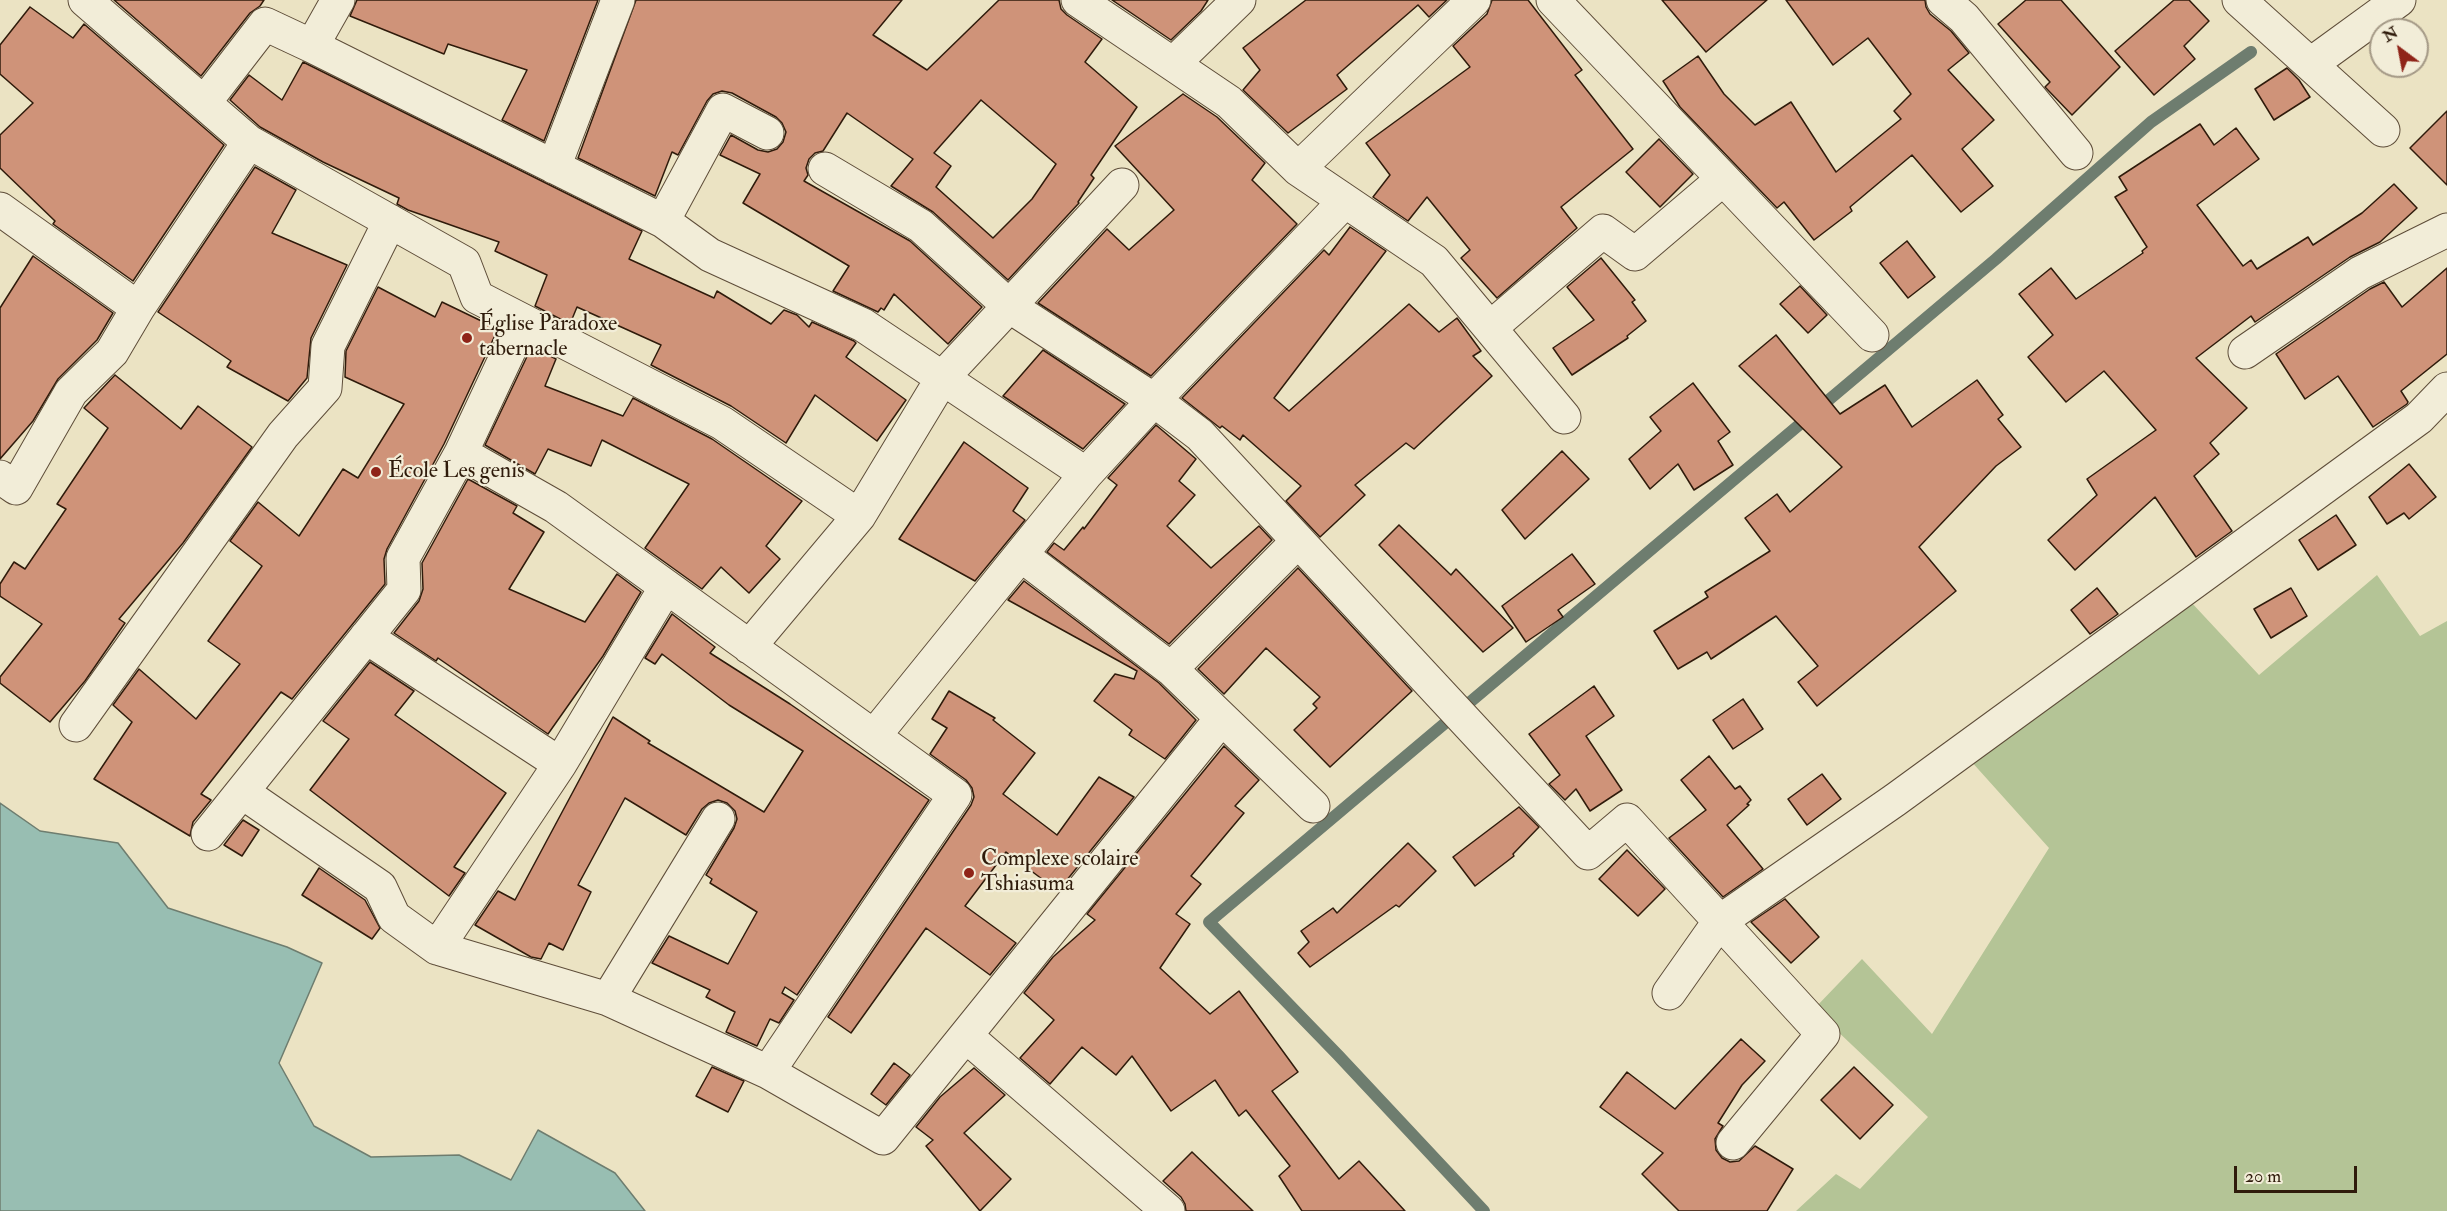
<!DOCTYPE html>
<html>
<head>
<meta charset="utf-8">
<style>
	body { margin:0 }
	#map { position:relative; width:2447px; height:1211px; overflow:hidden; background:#ebe3c3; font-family:"IM FELL Double Pica",serif }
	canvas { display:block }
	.north { position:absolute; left:2369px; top:18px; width:60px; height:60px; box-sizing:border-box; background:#f2edd8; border:2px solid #a49986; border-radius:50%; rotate:328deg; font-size:16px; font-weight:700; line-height:24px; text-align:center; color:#2f1b0b }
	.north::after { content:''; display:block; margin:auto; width:21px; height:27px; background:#8f2418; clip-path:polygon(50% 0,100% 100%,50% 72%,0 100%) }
	.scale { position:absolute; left:2234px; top:1166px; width:123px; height:27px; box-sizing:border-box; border:3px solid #2f1b0b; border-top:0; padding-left:8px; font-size:18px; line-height:21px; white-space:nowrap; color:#2f1b0b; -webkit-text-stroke:4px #f2edd8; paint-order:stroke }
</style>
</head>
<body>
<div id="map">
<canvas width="2447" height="1211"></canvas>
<div class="north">N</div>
<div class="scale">20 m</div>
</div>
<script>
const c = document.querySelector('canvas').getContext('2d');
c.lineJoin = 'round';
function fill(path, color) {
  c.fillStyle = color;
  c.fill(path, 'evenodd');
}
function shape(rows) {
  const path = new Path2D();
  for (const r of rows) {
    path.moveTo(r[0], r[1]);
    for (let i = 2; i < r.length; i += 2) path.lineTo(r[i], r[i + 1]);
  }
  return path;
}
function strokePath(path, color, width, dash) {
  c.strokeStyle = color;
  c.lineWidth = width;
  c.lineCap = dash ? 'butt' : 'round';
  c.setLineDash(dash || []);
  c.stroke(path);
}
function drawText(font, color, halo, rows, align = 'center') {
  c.font = font + ' "IM FELL Double Pica",serif';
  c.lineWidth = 4.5;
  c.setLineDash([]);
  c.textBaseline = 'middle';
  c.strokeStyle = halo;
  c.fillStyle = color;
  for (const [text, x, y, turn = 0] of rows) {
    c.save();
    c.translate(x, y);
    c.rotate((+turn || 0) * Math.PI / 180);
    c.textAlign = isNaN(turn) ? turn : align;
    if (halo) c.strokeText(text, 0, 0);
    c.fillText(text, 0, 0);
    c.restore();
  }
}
fill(shape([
	[2377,575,2420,636,2447,621,2447,1211,1796,1211,1836,1174,1860,1189,1928,1117,1814,1009,1862,959,1932,1034,2049,848,1970,760,2190,601,2259,675]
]), '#b4c496');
const water = shape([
	[0,803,40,831,118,843,168,908,287,947,322,963,279,1063,314,1126,371,1157,459,1155,511,1180,538,1130,615,1173,645,1211,0,1211,0,803]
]);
fill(water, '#98beb2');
strokePath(water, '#6e7d6f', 1.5);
strokePath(shape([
	[1484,1211,1338,1055,1209,922,1996,259,2151,122,2251,52]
]), '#6e7d6f', 12);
const building = shape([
	[114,0,264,0,260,6,250,13,201,76,114,0],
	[357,0,598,0,544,141,502,120,527,70,448,44,444,54,350,16,357,0],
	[636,0,902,0,873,35,927,70,999,0,1059,0,1061,9,1067,15,1102,39,1085,62,1137,107,1091,175,1094,178,1078,202,1079,203,1008,280,933,212,891,186,913,159,847,113,823,151,815,153,809,159,806,168,808,175,804,181,910,241,982,307,948,344,894,294,884,310,881,308,878,312,833,291,849,266,743,203,760,174,720,155,731,135,758,150,768,152,777,149,783,142,786,132,782,123,776,117,732,93,722,91,713,94,707,101,678,155,672,152,655,196,578,158,636,0],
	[981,100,1056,164,1032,199,993,238,936,187,951,166,934,153,981,100],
	[1112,0,1208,0,1201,11,1171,40,1112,0],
	[1306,0,1447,0,1429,17,1418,5,1337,75,1347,89,1288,133,1243,90,1260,70,1243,48,1306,0],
	[1492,0,1528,0,1582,70,1575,75,1633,149,1561,207,1577,228,1497,298,1461,258,1470,250,1427,197,1408,221,1373,197,1390,175,1366,143,1470,67,1453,46,1487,14,1492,0],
	[1662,0,1767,0,1706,52,1662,0],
	[1786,0,1925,0,1926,7,1930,14,1951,31,1969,53,1948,70,1994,120,1962,149,1993,186,1961,212,1912,155,1850,207,1852,211,1814,240,1784,202,1777,208,1680,107,1663,81,1698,56,1724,94,1755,125,1791,102,1836,172,1901,119,1894,111,1911,94,1868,38,1833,65,1786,0],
	[2026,0,2061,0,2120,67,2072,115,2045,87,2050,82,1998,24,2026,0],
	[2174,0,2189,0,2209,21,2184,46,2195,59,2154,95,2115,51,2174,0],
	[30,7,73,38,84,24,224,145,133,281,53,224,55,221,0,168,0,135,33,103,0,74,0,45,30,7],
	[303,62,642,231,629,259,714,298,717,291,771,324,784,310,797,315,809,327,812,322,854,341,856,343,846,357,906,400,877,441,815,395,786,443,731,406,651,365,661,345,577,307,570,324,535,306,547,275,495,251,499,242,408,210,397,204,399,198,323,162,260,127,230,100,249,75,282,100,303,62],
	[2287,68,2299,80,2310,97,2274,120,2255,89,2287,68],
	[1183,94,1217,117,1265,163,1252,180,1297,224,1151,376,1038,303,1107,229,1129,250,1174,210,1115,146,1183,94],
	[2447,111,2447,185,2410,148,2447,111],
	[2200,124,2214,145,2236,128,2259,159,2197,205,2243,266,2251,260,2257,269,2308,237,2313,245,2362,213,2394,184,2417,208,2380,242,2350,257,2255,322,2251,316,2196,358,2247,408,2210,443,2219,454,2194,476,2232,531,2196,557,2155,497,2075,570,2048,540,2097,495,2087,479,2156,430,2104,371,2066,402,2028,357,2053,335,2019,294,2051,268,2076,299,2143,253,2142,251,2147,247,2115,197,2127,190,2119,177,2200,124],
	[1659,139,1693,174,1660,207,1626,172,1659,139],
	[255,167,296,190,272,233,347,265,311,338,307,378,288,401,227,367,231,361,158,312,255,167],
	[1350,227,1386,251,1274,398,1289,411,1409,304,1439,332,1457,318,1481,351,1473,356,1492,376,1414,449,1406,443,1355,485,1365,495,1320,537,1286,501,1301,486,1243,435,1240,440,1222,426,1220,428,1182,398,1324,250,1329,255,1350,227],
	[1907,241,1935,277,1908,298,1880,263,1907,241],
	[33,256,113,313,97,340,58,379,33,421,0,459,0,308,33,256],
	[1601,258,1635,300,1632,302,1646,321,1627,336,1628,338,1572,375,1553,348,1594,320,1567,287,1601,258],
	[2447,268,2447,354,2401,391,2408,402,2407,404,2373,427,2338,376,2305,399,2276,354,2370,289,2384,282,2402,307,2447,268],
	[1800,286,1827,315,1808,333,1780,304,1800,286],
	[378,287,435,317,442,302,498,329,444,444,387,549,384,559,385,584,292,699,281,692,201,794,211,800,193,822,190,836,94,779,132,722,113,705,139,669,196,719,240,664,208,641,262,566,230,541,258,502,299,536,343,469,358,478,404,404,345,377,346,351,378,287],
	[1776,335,1840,414,1885,385,1912,427,1977,380,2003,415,1998,419,2021,447,1996,466,1919,547,1956,591,1817,706,1798,682,1818,666,1776,616,1711,659,1707,652,1678,669,1654,631,1708,597,1705,592,1770,551,1745,518,1777,494,1790,512,1842,467,1739,366,1776,335],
	[532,346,556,359,545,386,623,416,633,398,712,439,802,501,766,546,780,559,749,593,721,567,702,589,645,548,689,484,602,440,591,466,548,449,535,474,485,445,532,346],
	[1043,350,1125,404,1083,449,1003,396,1043,350],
	[115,375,181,429,198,406,252,447,183,543,119,619,125,623,85,681,50,722,0,683,0,677,42,624,0,596,0,584,14,562,25,569,66,509,57,504,108,428,84,408,115,375],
	[1693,383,1730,432,1718,441,1733,465,1694,490,1678,464,1650,489,1629,459,1661,431,1650,417,1693,383],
	[1156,425,1196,459,1179,481,1195,495,1167,526,1211,568,1259,526,1272,540,1169,644,1047,552,1054,543,1064,550,1083,527,1084,529,1117,485,1108,478,1156,425],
	[964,442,1028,488,1013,511,1025,520,975,581,899,539,964,442],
	[1562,451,1589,479,1525,539,1502,510,1562,451],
	[2409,464,2436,497,2409,519,2404,513,2387,524,2369,497,2409,464],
	[468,479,517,506,513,513,544,532,509,589,585,622,617,574,641,592,603,656,548,734,438,658,436,661,394,633,419,601,423,589,422,563,468,479],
	[2336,515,2356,545,2318,570,2299,540,2336,515],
	[1399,525,1451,575,1456,569,1513,628,1483,652,1379,545,1399,525],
	[1572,554,1595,584,1558,610,1563,617,1526,642,1502,606,1572,554],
	[1298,568,1412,691,1330,767,1294,730,1317,708,1313,704,1320,697,1266,648,1224,694,1198,669,1298,568],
	[1024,581,1159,683,1196,720,1165,759,1129,735,1132,730,1094,701,1115,674,1134,679,1137,671,1008,600,1024,581],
	[2097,588,2118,614,2090,634,2071,610,2097,588],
	[2291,588,2307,616,2271,638,2254,609,2291,588],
	[672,614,715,647,710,653,790,704,929,800,797,995,785,987,782,993,794,1000,779,1023,770,1019,757,1046,726,1032,735,1012,706,997,710,990,652,963,669,936,728,964,757,912,710,883,712,879,706,875,734,828,737,819,735,811,727,803,718,800,709,803,702,809,686,835,625,798,578,885,591,892,563,950,549,943,541,959,531,957,475,925,498,891,515,900,613,717,650,741,648,743,764,812,803,751,729,705,662,654,655,664,645,658,672,614],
	[370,662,414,691,395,715,506,793,454,867,465,873,449,896,310,790,349,739,323,721,370,662],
	[1594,686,1614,716,1586,736,1622,790,1590,811,1576,789,1565,800,1549,784,1560,775,1529,734,1594,686],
	[949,691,995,718,993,720,1035,753,1003,794,1057,835,1099,777,1134,797,1058,891,1006,852,965,906,1016,943,990,975,926,928,851,1033,828,1017,971,805,974,797,972,788,966,780,930,754,947,728,932,719,949,691],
	[1743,699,1763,729,1733,749,1713,720,1743,699],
	[1224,746,1259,780,1235,806,1244,813,1191,876,1201,884,1176,914,1190,924,1160,968,1210,1014,1239,991,1298,1072,1272,1091,1339,1179,1359,1161,1405,1211,1302,1211,1279,1176,1290,1166,1246,1110,1239,1116,1215,1080,1171,1111,1132,1056,1116,1075,1082,1047,1050,1084,1020,1058,1054,1020,1024,993,1053,957,1095,920,1087,914,1224,746],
	[1709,756,1735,789,1740,786,1751,800,1747,804,1749,805,1727,825,1763,869,1723,897,1669,838,1706,810,1681,780,1709,756],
	[1822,774,1841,799,1807,825,1788,799,1822,774],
	[1519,807,1539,827,1513,854,1514,856,1475,886,1453,857,1519,807],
	[243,820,259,830,242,856,224,845,243,820],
	[1408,843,1436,871,1399,907,1396,905,1310,967,1298,953,1309,942,1301,931,1333,908,1337,913,1408,843],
	[1627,850,1665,889,1638,916,1599,879,1627,850],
	[319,868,365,900,380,928,372,939,302,895,319,868],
	[1785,899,1819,937,1791,963,1751,922,1785,899],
	[1741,1039,1765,1061,1742,1085,1718,1123,1723,1126,1715,1139,1716,1150,1722,1158,1730,1162,1739,1161,1755,1146,1793,1169,1767,1211,1679,1211,1642,1174,1663,1153,1600,1107,1627,1072,1675,1109,1741,1039],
	[894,1063,910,1075,886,1105,871,1094,894,1063],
	[712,1067,744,1081,728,1112,696,1096,712,1067],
	[1854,1067,1893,1105,1860,1139,1821,1100,1854,1067],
	[974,1068,1005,1095,964,1133,1011,1179,980,1211,926,1146,933,1140,916,1127,940,1097,974,1068],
	[1192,1152,1219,1178,1253,1211,1186,1211,1185,1204,1181,1197,1163,1181,1192,1152]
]);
fill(building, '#cf9379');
strokePath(building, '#2f1b0b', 1.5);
const minor = shape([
	[85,0,249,142,464,263,477,297,722,423,859,516],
	[1078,0,1229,102,1298,169,1434,261,1564,417],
	[1553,0,1872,335],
	[1943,0,1964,18,2076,153],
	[2239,0,2383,130],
	[312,46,663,221,710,255,863,325,1086,474],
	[1173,64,1239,0],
	[2311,64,2399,0],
	[204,103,265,24,312,46,338,0],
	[554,167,618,0],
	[825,169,921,226,1009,306,1154,400,1200,435,1588,853,1627,820,1823,1034,1733,1143],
	[1298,169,1474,0],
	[0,209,138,308],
	[663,221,723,110,767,133],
	[1490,328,1603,231,1635,254,1723,179],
	[2245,352,2360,273,2447,230],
	[461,453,556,507,955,795,768,1072],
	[0,477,16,488,71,392,112,352,138,308,249,142],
	[1021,555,1171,669,1313,806],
	[366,637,560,764],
	[749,647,859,516,943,377,1122,185],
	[1171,669,1298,541],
	[76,725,283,435,325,388,328,346,390,221],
	[874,736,1086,474,1154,400,1345,201],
	[242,792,380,887,394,917,437,948,608,999,768,1072,883,1138,1221,719],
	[208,834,404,590,403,558,461,453,523,321],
	[437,948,560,764,666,587],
	[1669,993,1719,922,1895,800,2419,418,2447,389],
	[608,999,718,819],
	[966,1036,1168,1211]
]);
strokePath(minor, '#5e4d39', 35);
strokePath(minor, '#f2edd8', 33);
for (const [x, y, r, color] of [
	[467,338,6,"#8f2418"],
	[376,472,6,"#8f2418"],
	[969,873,6,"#8f2418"]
]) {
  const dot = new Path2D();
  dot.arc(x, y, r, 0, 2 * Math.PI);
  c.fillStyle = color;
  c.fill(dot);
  strokePath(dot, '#f2edd8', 2);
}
drawText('22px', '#2f1b0b', '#f2edd8', [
	["Église Paradoxe",479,325],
	["tabernacle",479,350],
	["École Les genis",388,472],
	["Complexe scolaire",981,860],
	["Tshiasuma",981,885]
], 'left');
</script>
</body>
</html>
